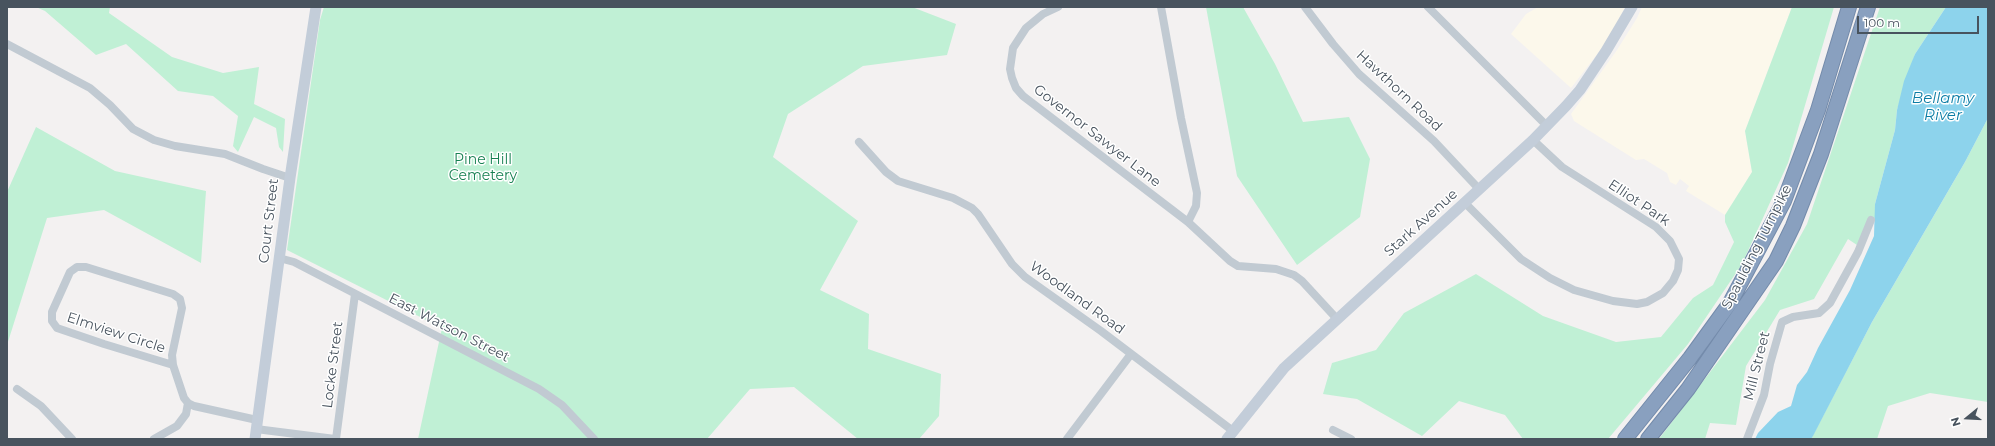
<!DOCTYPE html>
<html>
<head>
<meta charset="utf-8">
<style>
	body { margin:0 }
	#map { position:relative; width:1995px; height:446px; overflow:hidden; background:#f3f1f1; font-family:Montserrat,sans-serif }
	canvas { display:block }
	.frame { position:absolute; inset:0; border:8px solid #48535e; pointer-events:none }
	.north { position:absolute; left:1947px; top:398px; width:40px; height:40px; -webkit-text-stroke:3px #fff; paint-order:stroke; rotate:252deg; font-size:11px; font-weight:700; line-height:16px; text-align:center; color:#48535e }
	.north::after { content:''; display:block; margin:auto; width:14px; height:18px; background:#48535e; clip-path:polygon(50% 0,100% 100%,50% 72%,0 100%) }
	.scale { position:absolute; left:1857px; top:16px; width:122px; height:18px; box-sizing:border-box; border:2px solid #48535e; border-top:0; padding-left:5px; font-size:12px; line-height:14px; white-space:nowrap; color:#48535e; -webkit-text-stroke:3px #fff; paint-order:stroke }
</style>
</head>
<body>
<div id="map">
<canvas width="1995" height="446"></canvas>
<div class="frame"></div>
<div class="north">N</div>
<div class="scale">100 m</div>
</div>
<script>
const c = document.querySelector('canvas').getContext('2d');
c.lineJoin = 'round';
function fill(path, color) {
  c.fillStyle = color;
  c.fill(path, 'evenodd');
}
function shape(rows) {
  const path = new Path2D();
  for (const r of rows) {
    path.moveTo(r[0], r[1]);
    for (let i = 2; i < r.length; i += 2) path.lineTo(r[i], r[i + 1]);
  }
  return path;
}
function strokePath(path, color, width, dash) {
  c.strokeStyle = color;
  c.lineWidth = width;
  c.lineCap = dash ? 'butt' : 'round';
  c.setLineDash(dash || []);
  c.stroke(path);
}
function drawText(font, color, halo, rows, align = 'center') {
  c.font = font + ' Montserrat,sans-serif';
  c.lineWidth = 3;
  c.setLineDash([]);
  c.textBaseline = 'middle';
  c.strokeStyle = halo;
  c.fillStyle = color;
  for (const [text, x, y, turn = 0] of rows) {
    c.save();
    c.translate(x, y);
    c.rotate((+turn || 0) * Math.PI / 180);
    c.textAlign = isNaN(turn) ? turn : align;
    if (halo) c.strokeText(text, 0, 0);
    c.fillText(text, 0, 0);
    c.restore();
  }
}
fill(shape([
	[1538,7,1625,7,1608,40,1571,88,1511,34,1526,14],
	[1642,7,1792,7,1745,131,1752,172,1725,215,1686,191,1689,186,1680,179,1676,185,1670,182,1667,173,1644,159,1636,160,1574,121,1571,114,1617,50,1637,18]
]), '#fcf8eb');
fill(shape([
	[36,7,110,7,109,13,172,57,223,73,259,67,254,104,285,119,283,152,279,147,276,128,254,117,238,152,233,146,238,116,213,96,178,91,126,44,96,55,45,11],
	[324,7,912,7,956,24,947,55,863,66,788,114,773,157,858,221,820,290,869,314,868,349,941,374,939,416,919,439,858,439,794,387,750,389,707,439,418,439,442,328,287,250,320,20],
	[1206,7,1243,7,1275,64,1303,122,1349,117,1370,159,1360,217,1297,265,1237,176],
	[1792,7,1834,7,1788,163,1742,264,1688,344,1608,439,1523,439,1505,415,1459,401,1422,436,1357,399,1323,394,1332,363,1376,350,1404,313,1476,274,1543,316,1616,342,1661,337,1693,298,1713,285,1734,242,1725,222,1725,215,1752,172,1745,131],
	[1880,7,1946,7,1915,54,1897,110,1895,130,1875,204,1876,219,1871,216,1857,245,1848,239,1814,299,1780,310,1746,366,1736,425,1710,423,1705,439,1659,439,1765,300,1807,224],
	[1988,118,1988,402,1930,393,1888,406,1877,439,1811,439,1872,322,1965,162],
	[36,127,115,171,206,191,201,263,104,210,47,218,7,345,7,192]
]), '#c0f0d5');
fill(shape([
	[1946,7,1988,7,1988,118,1965,162,1872,322,1813,436,1811,439,1755,439,1758,433,1778,412,1791,406,1797,385,1807,372,1818,348,1850,290,1874,236,1875,204,1895,130,1897,110,1904,81,1915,54]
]), '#8dd3ec');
const highway = shape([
	[1625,439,1690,358,1730,303,1784,201,1818,110,1849,7],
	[1648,439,1688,389,1776,261,1793,226,1821,154,1868,7]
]);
strokePath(highway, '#748bab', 16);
strokePath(shape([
	[1058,7,1043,14,1026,28,1013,48,1010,69,1012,78,1016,88,1023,96,1188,222,1230,261,1238,266,1276,269,1294,275,1302,281,1337,319],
	[1161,7,1181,118,1197,193,1196,206,1188,222],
	[1305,7,1333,44,1359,74,1434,141,1479,189],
	[1428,7,1547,126],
	[7,44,90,88,110,105,133,129,154,140,175,146,225,154,263,169,290,178],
	[859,142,886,172,898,181,953,198,972,208,978,214,1012,264,1025,277,1101,331,1233,431],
	[1465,203,1521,259,1550,278,1574,290,1613,301,1637,304,1647,302,1663,293,1673,281,1678,270,1679,259,1670,241,1656,227,1562,167,1533,140],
	[279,258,294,262,539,389,562,405,594,439],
	[173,365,104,344,57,328,52,321,52,312,70,272,77,267,86,267,173,294,180,299,182,308,172,355,173,365,184,398,188,403,194,406,257,420],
	[17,389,41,406,72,439],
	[256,429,335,439],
	[1333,430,1351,439],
	[154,439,177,426,186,414,188,403],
	[336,439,355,294],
	[1067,439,1131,354],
	[1747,439,1764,395,1770,364,1782,322,1793,317,1819,313,1830,303,1858,252,1871,220]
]), '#c1cad2', 8);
strokePath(shape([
	[255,439,290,178,316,7],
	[1227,439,1284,368,1533,140,1566,106,1580,90,1606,51,1632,7]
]), '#c3cdd9', 11);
strokePath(highway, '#89a0bf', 14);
drawText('14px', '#48535e', '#fff', [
	["Hawthorn Road",1399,91,43],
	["Governor Sawyer Lane",1097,136,38],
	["Elliot Park",1639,203,34],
	["Court Street",269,221,-83],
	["Stark Avenue",1421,223,-42],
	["Spaulding Turnpike",1757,247,-63],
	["Woodland Road",1077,298,36],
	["East Watson Street",449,328,27],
	["Elmview Circle",116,333,18],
	["Locke Street",333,365,-83],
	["Mill Street",1757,366,-76]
]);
drawText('14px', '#178152', '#fff', [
	["Pine Hill",483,160],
	["Cemetery",483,176]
]);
drawText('italic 15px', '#0c7da5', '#fff', [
	["Bellamy",1943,99],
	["River",1943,116]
]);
</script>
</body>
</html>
